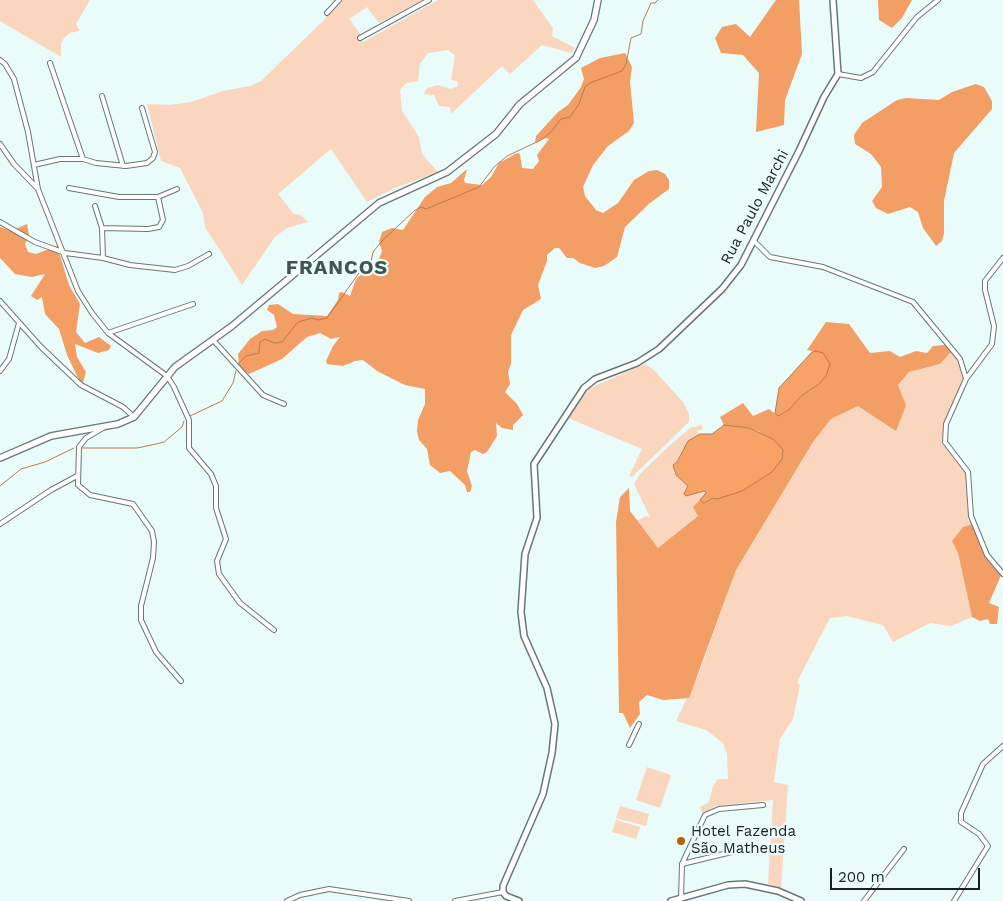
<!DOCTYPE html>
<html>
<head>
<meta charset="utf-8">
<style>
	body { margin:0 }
	#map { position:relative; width:1003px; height:901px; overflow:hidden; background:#eafcfa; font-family:"Work Sans",sans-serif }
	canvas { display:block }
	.scale { position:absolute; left:830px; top:868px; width:150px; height:22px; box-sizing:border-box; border:2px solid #1a2020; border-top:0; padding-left:6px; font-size:15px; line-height:18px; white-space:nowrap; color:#1a2020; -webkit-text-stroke:4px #eafcfa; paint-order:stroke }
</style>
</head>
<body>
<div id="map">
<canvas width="1003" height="901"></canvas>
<div class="scale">200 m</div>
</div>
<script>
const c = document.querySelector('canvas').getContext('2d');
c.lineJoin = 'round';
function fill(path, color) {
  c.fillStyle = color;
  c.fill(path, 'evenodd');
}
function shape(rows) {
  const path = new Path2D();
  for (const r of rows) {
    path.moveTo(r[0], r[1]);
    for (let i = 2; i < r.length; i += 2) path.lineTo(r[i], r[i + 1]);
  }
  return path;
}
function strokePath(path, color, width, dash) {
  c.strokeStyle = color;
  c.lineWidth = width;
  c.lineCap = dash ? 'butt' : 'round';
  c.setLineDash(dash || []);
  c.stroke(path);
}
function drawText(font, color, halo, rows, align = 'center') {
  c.font = font + ' "Work Sans",sans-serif';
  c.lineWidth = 4.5;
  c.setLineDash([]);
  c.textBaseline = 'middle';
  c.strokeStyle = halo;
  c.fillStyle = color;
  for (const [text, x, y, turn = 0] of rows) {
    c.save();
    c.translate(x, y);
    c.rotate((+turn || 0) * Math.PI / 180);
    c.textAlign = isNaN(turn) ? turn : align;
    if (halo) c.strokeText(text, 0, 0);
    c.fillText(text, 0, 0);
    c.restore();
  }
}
fill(shape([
	[0,0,90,0,76,24,80,31,70,33,64,38,61,43,61,57,0,21],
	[341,0,423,0,379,23,367,7,349,19,361,35,358,37,363,42,438,0,533,0,553,28,552,36,575,48,571,53,542,45,510,74,502,66,451,114,450,107,439,106,434,95,424,94,427,88,438,85,451,89,458,86,457,81,451,80,455,55,448,50,428,53,420,64,418,81,406,83,400,90,402,111,419,137,422,154,438,172,395,188,367,202,331,149,278,194,294,214,301,215,308,222,287,228,275,237,242,285,205,227,203,213,180,168,161,161,147,104,171,105,191,102,223,91,250,86,261,81,324,20,328,13],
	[953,350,960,359,966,379,949,417,945,442,968,472,970,507,974,524,952,541,958,553,972,617,951,626,930,623,893,642,883,625,847,616,830,618,797,682,800,685,793,719,780,739,774,782,788,785,781,888,768,884,773,800,716,806,702,813,700,807,709,802,713,786,718,779,728,779,727,754,723,743,706,730,676,721,699,673,736,570,813,442,831,419,858,406,906,405,898,385,909,372,940,364],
	[645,364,653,369,683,402,689,414,689,422,632,477,629,476,642,449,568,418,590,388],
	[702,425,703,429,696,431,700,434,688,441,673,472,688,486,688,489,706,493,700,500,698,516,658,548,636,521,646,516,650,517,634,484,640,474,669,446,690,428],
	[647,767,671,775,660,808,636,800],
	[620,806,649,814,646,826,616,818],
	[616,820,640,827,636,839,612,832]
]), '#fad6bf');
fill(shape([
	[776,0,799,0,802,54,785,100,784,125,756,132,759,73,743,55,721,53,715,38,722,27,736,24,750,37],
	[878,0,912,0,902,18,892,28,879,20],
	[625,53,632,67,630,82,634,123,629,131,608,146,593,165,583,187,585,196,596,210,603,213,618,203,634,180,649,171,657,170,665,174,669,180,669,189,650,203,625,227,617,257,604,266,595,268,580,263,573,258,567,258,559,248,555,248,547,255,547,261,538,285,541,299,523,310,511,335,511,364,508,372,510,384,505,392,517,404,523,415,513,425,513,430,502,428,496,423,497,436,487,452,483,454,475,450,471,452,467,471,472,486,470,492,467,492,465,485,450,471,440,473,430,465,427,449,419,440,417,431,418,420,425,404,425,389,405,385,377,371,363,360,355,361,343,366,327,364,326,361,333,346,340,337,331,339,320,333,307,337,282,359,249,374,244,372,239,366,238,354,250,339,262,331,273,330,277,327,274,315,267,310,269,305,278,304,293,314,327,316,338,300,339,293,342,292,350,296,356,279,379,259,382,251,379,242,382,232,392,228,403,230,425,197,437,187,451,183,467,169,464,180,465,183,482,185,491,177,499,163,517,153,520,154,522,168,533,169,539,161,537,155,549,139,546,138,535,143,536,136,558,112,568,105,581,87,584,79,581,68,600,58],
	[976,84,984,87,992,101,992,109,954,153,944,201,944,233,942,241,936,246,923,228,918,212,910,207,888,214,876,208,872,201,882,187,881,167,871,154,855,144,854,135,862,123,897,100,906,98,939,100,952,92],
	[27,224,29,234,25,244,28,252,36,254,59,245,59,252,69,285,80,304,76,332,85,343,99,337,111,346,109,350,98,353,75,344,77,357,86,372,83,383,79,380,67,355,59,329,45,314,42,297,37,300,31,296,45,274,32,277,15,274,0,258,0,227,11,231],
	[826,322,849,324,870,353,890,351,900,357,916,351,927,353,933,346,945,345,951,352,940,364,909,372,898,385,906,405,896,431,858,406,831,419,813,442,736,570,689,698,663,700,647,695,639,702,640,714,630,728,623,713,619,713,616,522,620,497,629,488,630,511,658,548,698,516,693,507,700,500,704,503,713,498,743,490,772,472,760,432,749,428,724,425,720,417,743,403,753,416,769,409,778,416,790,409,801,396,819,384,818,352,807,350],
	[974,524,988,555,1002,573,989,603,999,607,997,624,990,624,988,619,980,621,972,617,958,553,952,541,963,527]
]), '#f29e64');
const water = shape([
	[816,351,823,353,830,364,826,376,819,384,801,396,790,409,778,416,775,413,779,388,812,352,816,351],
	[724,425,749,428,773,439,783,450,782,459,772,472,742,491,717,499,713,498,704,503,700,500,706,493,704,491,686,496,684,494,688,486,676,475,673,465,677,462,688,441,700,434,712,434,724,425]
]);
fill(water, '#f7a368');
strokePath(water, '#b57c52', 1);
strokePath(shape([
	[238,364,246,356,259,353,260,342,265,339,274,343,282,342,298,322,312,318,318,320,327,318,361,270,371,262,373,252,382,241,414,211,421,207,426,209,479,187,494,167,507,156,541,140,551,132,561,119,570,117,579,104,585,87,590,83,622,71,626,64,631,38,641,34,643,21,651,3,655,3,658,0],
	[190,416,222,401,233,383,236,371],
	[82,448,137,448,156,444,164,442,182,427,184,421],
	[0,486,21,469,45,462,74,448]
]), '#b57c52', 1);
const minor = shape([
	[327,13,339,0],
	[360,38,429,0],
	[0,60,5,64,14,79,28,132,38,189,78,291,92,313,108,333,167,376,174,387,189,420,189,448,211,474,216,486,216,508,226,539,217,561,219,574,240,603,274,630],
	[50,63,83,159],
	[838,74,861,78,873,72,917,17,938,0],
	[102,96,123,166],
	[0,144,14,164,38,189],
	[34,165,60,159,83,159,96,163,126,166,147,163,153,158,155,152,142,108],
	[69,188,119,197,158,197,177,189],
	[95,206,102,228,103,258],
	[0,222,35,242,65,253,103,258,130,265,175,270,188,266,209,254],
	[102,228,148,229,159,227,163,220,158,197],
	[754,241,770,257,823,267,913,302,960,359,966,379,946,424,945,442,968,472,971,516,987,555,1003,574],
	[0,301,41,347,81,385,123,407,134,417],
	[108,333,193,304],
	[213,340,263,395,284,404],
	[0,371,9,359,19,323],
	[966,379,992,344,994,326,985,290,985,281,1003,258],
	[103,428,86,438,79,447,78,485,90,495,133,504,152,531,154,542,153,558,141,606,141,620,156,652,181,681],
	[0,524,51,490,77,476],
	[629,745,639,724],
	[682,864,740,850,763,851],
	[681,898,682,864,705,815,719,809,763,805],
	[287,901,300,895,329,889,409,901],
	[455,901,503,892],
	[864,901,904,849],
	[954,901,988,846,979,834,961,822,961,813,983,764,1003,746]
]);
const tertiary = shape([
	[519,901,506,896,503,892,503,886,543,794,552,753,555,724,547,688,524,636,521,612,525,554,537,518,534,464,584,388,595,379,637,363,659,349,722,289,741,265,799,151,824,97,838,74,833,0],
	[671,901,728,885,745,884,778,891,801,901]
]);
const secondary = shape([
	[0,458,51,436,118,424,134,417,175,367,232,326,379,203,447,172,496,134,520,104,576,58,594,20,598,0]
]);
strokePath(minor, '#677775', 6);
strokePath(tertiary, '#677775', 8);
strokePath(secondary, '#677775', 8);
strokePath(minor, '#fff', 4);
strokePath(tertiary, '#fff', 5);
strokePath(secondary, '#fff', 5.5);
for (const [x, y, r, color] of [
	[681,841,5,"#bb6007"]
]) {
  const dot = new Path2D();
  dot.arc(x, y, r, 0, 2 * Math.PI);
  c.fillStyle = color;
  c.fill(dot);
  strokePath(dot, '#eafcfa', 2);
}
drawText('15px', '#1a2020', '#eafcfa', [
	["Rua Paulo Marchi",755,207,-62]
]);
drawText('15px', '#1a2020', '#eafcfa', [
	["Hotel Fazenda",691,832],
	["São Matheus",691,849]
], 'left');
c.letterSpacing = '1px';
drawText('bold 20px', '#445352', '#eafcfa', [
	["FRANCOS",337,268]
]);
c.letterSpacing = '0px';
</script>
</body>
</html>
